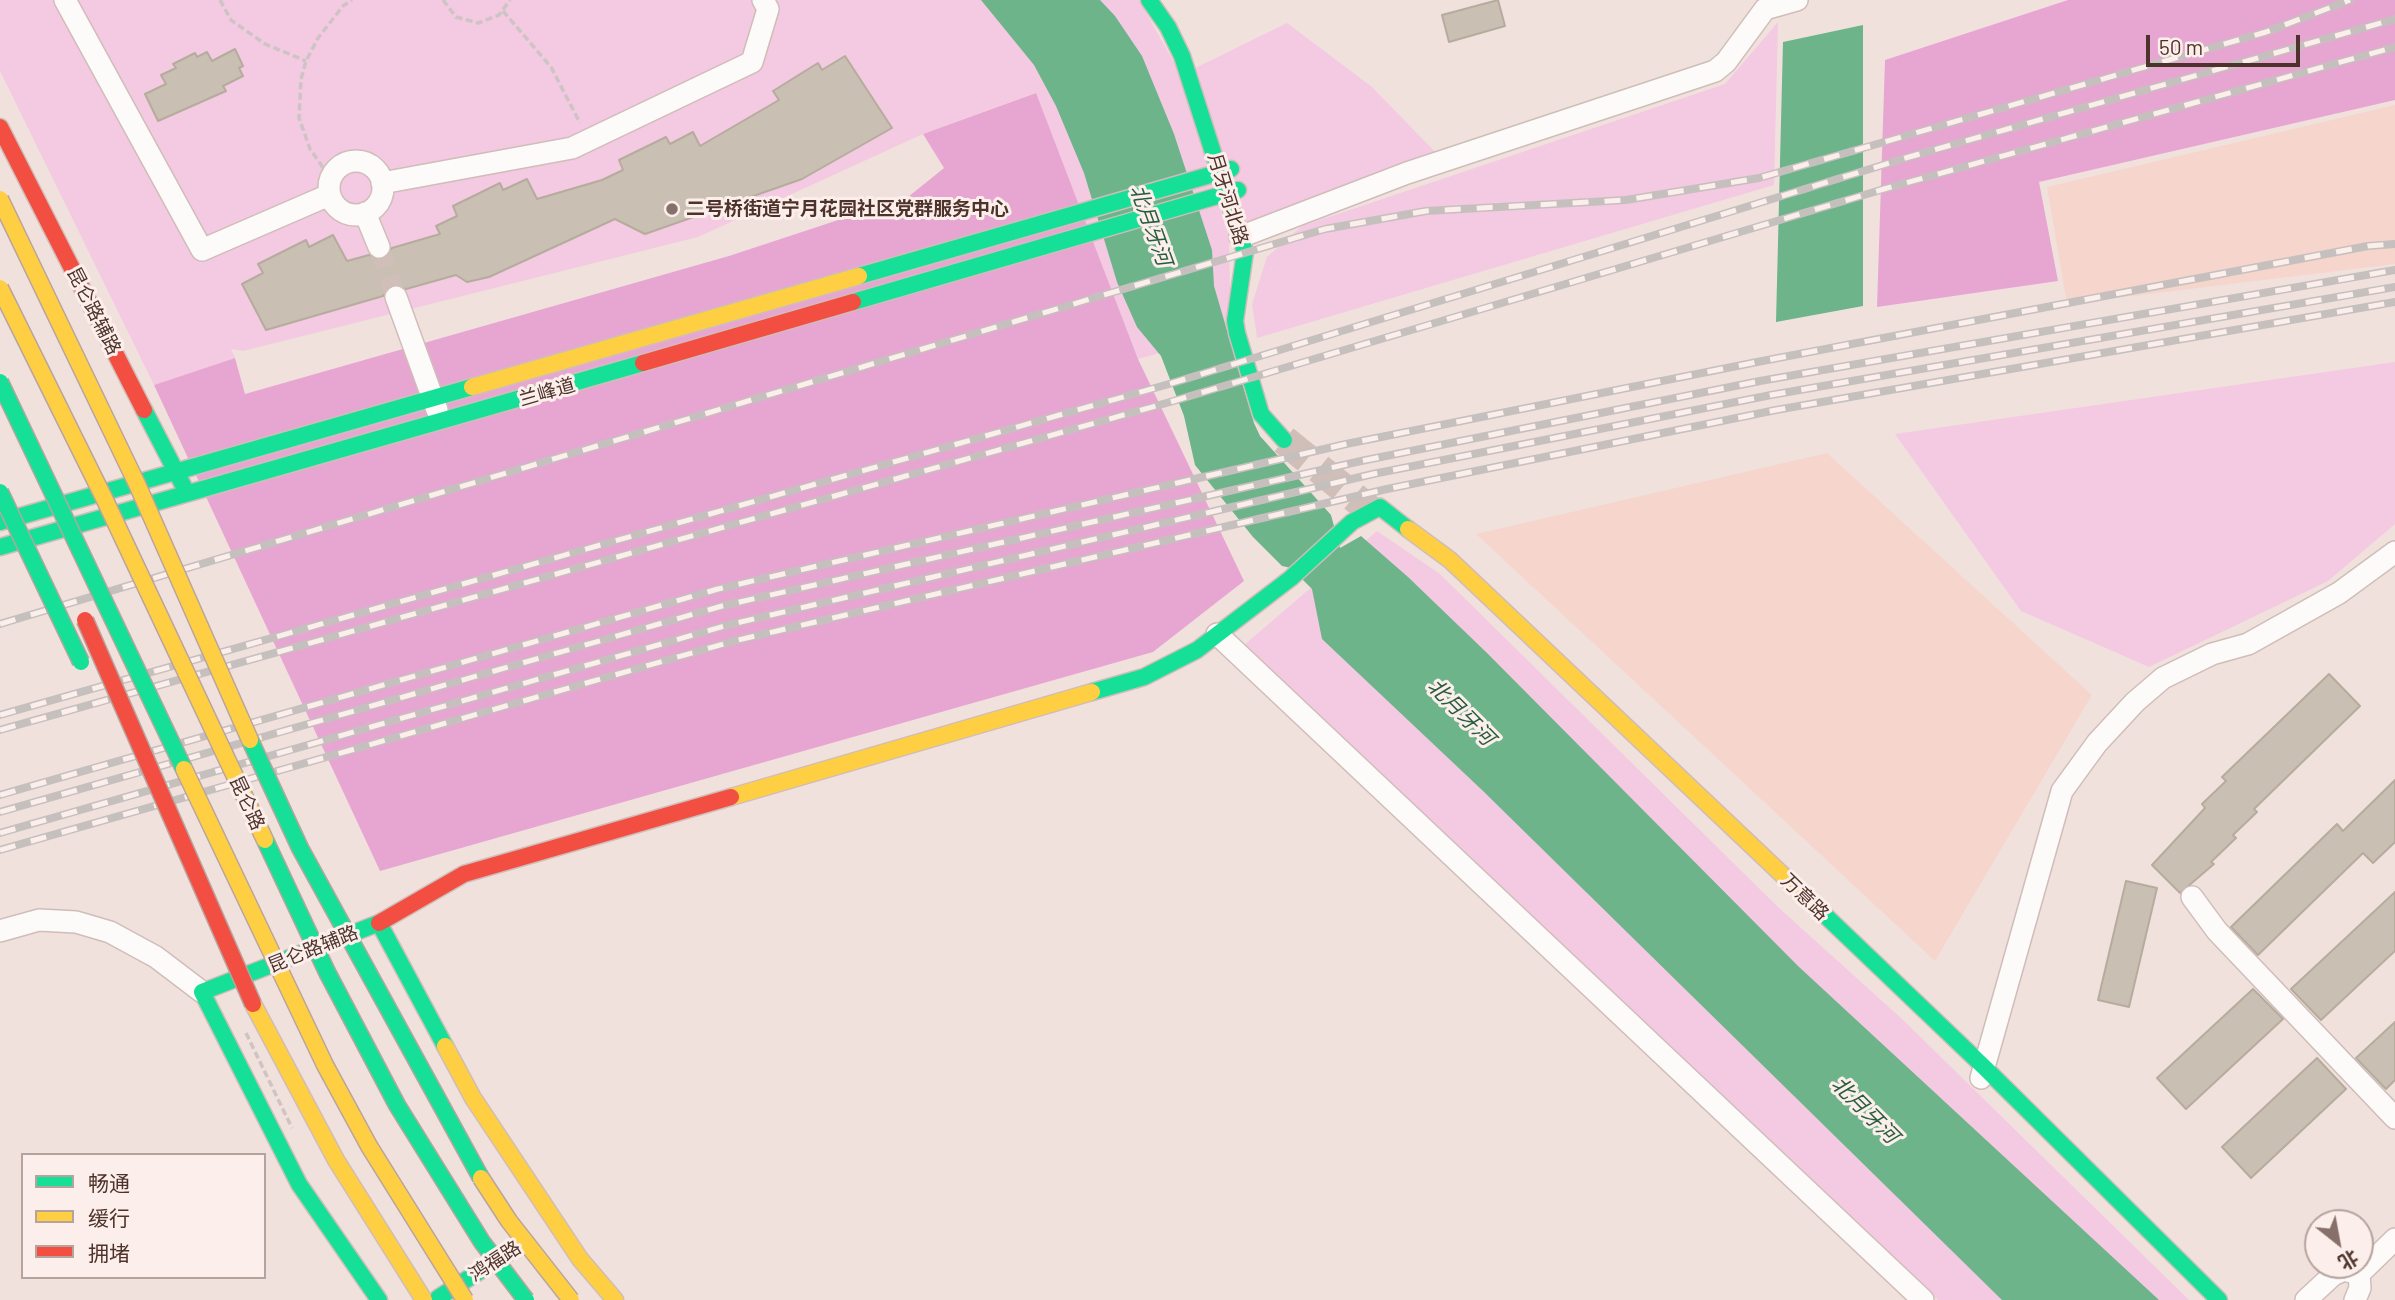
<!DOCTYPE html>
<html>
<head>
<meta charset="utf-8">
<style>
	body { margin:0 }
	#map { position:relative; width:2395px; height:1300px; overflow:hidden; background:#f1e1dd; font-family:Barlow,"Noto Sans SC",sans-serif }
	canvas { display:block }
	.legend { position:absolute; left:21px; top:1153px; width:245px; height:126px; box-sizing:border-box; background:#fceeea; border:2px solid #b6a39e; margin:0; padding:9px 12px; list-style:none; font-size:21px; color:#4d332b }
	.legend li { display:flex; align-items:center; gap:14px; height:35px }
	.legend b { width:35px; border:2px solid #b6a39e }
	.north { position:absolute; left:2304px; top:1209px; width:70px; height:70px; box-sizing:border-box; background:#fceeea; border:2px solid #b6a39e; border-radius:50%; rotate:149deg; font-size:19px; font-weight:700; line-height:28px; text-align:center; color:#4d332b }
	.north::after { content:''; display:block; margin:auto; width:24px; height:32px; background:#867069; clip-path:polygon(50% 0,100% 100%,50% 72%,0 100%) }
	.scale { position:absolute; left:2146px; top:35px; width:154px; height:32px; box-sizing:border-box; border:4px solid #4d332b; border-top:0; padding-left:9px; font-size:21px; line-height:24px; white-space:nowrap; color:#4d332b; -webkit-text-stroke:5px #fceeea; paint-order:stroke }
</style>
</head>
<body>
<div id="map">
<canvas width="2395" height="1300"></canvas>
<ul class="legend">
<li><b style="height:9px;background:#16e098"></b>畅通</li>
<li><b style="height:9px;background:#ffcf43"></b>缓行</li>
<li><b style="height:9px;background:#f24e42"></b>拥堵</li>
</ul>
<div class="north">北</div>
<div class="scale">50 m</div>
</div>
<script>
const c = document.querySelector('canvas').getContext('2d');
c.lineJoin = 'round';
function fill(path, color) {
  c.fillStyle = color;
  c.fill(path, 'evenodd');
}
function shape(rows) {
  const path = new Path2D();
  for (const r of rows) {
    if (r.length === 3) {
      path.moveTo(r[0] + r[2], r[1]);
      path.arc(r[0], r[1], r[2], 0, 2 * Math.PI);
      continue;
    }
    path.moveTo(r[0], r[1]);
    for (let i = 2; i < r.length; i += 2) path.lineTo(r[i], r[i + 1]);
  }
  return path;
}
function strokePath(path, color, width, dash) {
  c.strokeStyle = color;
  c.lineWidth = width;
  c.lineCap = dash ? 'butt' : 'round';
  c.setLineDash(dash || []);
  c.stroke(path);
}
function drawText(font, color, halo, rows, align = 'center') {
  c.font = font + ' Barlow,"Noto Sans SC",sans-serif';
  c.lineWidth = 6;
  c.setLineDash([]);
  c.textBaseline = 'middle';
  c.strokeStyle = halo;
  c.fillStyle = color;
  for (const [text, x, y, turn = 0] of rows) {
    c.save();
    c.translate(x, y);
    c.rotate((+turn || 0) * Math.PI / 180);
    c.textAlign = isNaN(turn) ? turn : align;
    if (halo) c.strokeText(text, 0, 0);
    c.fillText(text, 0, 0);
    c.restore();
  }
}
fill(shape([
	[2395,105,2395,264,2067,304,2047,187],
	[1827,453,2092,695,1935,961,1476,534]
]), '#f6d5cd');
fill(shape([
	[0,0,1139,0,1181,75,1287,23,1372,87,1438,155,1229,241,1231,333,1138,359,1035,93,923,134,698,237,243,351,231,349,235,358,154,385,0,71],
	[1778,22,1774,185,1257,338,1252,304,1267,257,1302,226,1725,84],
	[2395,362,2395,524,2328,581,2149,667,2021,611,1895,434],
	[1377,531,1440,574,1779,908,1902,1019,2189,1300,1938,1300,1244,645]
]), '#f4c9e2');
fill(shape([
	[2068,0,2395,0,2395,100,2039,182,2058,281,1877,307,1885,60],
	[1036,93,1138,359,1244,581,1153,652,380,871,154,385,235,358,245,394,729,256,908,197,944,168,923,134]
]), '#e7a6d2');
fill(shape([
	[981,0,1100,0,1115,16,1142,56,1174,134,1212,250,1214,286,1254,423,1260,436,1331,515,1340,548,1361,536,1408,577,1487,653,1798,966,2159,1300,2002,1300,1482,790,1322,639,1312,589,1291,568,1282,566,1253,537,1195,465,1184,416,1161,356,1137,327,1117,282,1084,173,1056,106,1034,65],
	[1863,25,1863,306,1776,322,1783,42]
]), '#6db48a');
const building = shape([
	[1498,0,1505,26,1449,42,1442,15,1498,0],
	[235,49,243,66,239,68,243,76,223,86,226,91,158,121,145,94,166,84,161,75,176,68,173,64,195,53,197,57,207,52,212,61,235,49],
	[845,56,892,128,802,179,645,234,615,219,489,277,467,282,456,275,406,289,392,285,383,296,266,330,242,284,263,273,258,264,306,240,309,247,333,235,347,261,369,255,383,259,392,248,440,234,436,226,457,216,453,206,500,183,503,190,527,179,537,199,602,180,623,170,619,160,666,137,670,144,693,132,700,146,779,100,773,91,818,63,822,70,845,56],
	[2329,674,2360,706,2254,809,2257,812,2233,835,2236,838,2211,862,2214,864,2180,893,2152,865,2205,808,2202,804,2226,781,2222,777,2329,674],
	[2395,780,2395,842,2373,863,2363,853,2258,955,2231,927,2337,824,2343,831,2395,780],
	[2126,881,2157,888,2129,1007,2098,1000,2126,881],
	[2395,892,2395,951,2321,1020,2291,989,2395,892],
	[2253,989,2283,1019,2186,1109,2157,1078,2253,989],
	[2395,1022,2395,1080,2386,1089,2356,1058,2395,1022],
	[2317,1058,2346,1089,2251,1178,2222,1147,2317,1058]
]);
fill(building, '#c9bfb2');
strokePath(building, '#b6ac9e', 2);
strokePath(shape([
	[379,247,396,297]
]), '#d0beb9', 21, [21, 10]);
strokePath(shape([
	[1284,440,1371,511]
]), '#d0beb9', 30, [30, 15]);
const street = shape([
	[65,0,202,250,329,195],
	[356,188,27],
	[382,183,572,148,752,62,768,9,763,0],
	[365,213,379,247],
	[1240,237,1407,173,1715,71,1726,62,1765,9,1797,0],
	[396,297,437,410],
	[1217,634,1923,1300],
	[2192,897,2217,931,2395,1118],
	[0,931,39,920,76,922,110,932,156,957,202,992],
	[1981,1078,2062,791,2097,743,2135,702,2163,678,2212,654,2248,644,2339,593,2395,552],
	[2306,1300,2333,1275,2344,1270,2359,1274],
	[2355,1300,2360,1288,2359,1274,2395,1239]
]);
const fast = shape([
	[1149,0,1168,27,1182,56,1245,252,1235,321,1237,333,1261,414,1284,440],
	[859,276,1231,169],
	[853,302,1238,190],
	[144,410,185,489],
	[0,522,472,387],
	[0,547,643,363],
	[1092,692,1144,677,1197,650,1291,578,1352,522,1380,507,1408,529],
	[1808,899,1984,1067,2219,1300],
	[438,1298,514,1249],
	[379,1300,299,1184,202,992,379,923,445,1046]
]);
const slow = shape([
	[472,387,859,276],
	[1408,529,1450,560,1808,899],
	[731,797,1092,692],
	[253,1004,336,1160,424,1300],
	[445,1046,473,1098,580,1259,615,1300]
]);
const jam = shape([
	[0,127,144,410],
	[643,363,853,302],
	[379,923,464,874,731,797]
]);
strokePath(street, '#d0bdb8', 24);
strokePath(fast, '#d0bdb8', 19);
strokePath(slow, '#d0bdb8', 19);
strokePath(jam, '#d0bdb8', 19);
strokePath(shape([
	[220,0,231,20,265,44,306,61],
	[443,0,456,17,478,23,499,15,510,0],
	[503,11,551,67,580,123],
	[329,176,310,149,299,118,301,79,306,61,318,38,343,6,352,0]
]), '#cdc4c3', 3.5, [7, 3.5]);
strokePath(street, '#fdfafa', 21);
strokePath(fast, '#16e098', 16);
strokePath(slow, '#ffcf43', 16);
strokePath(jam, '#f24e42', 16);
const rail = shape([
	[0,624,1325,229,1426,211,1626,200,1759,178,2266,32,2350,0],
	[0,715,1169,384,1909,157,2395,19],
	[0,730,1170,402,1884,189,2395,47],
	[0,795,718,589,1346,444,1757,362,2368,246,2395,244],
	[0,812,722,606,1361,461,1760,381,2395,270],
	[0,833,728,625,1373,474,1771,395,2395,287],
	[0,850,734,641,1387,489,1776,410,2395,302]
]);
strokePath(rail, '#c5c0be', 8);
strokePath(rail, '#fceeea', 5, [16]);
const fastBridge = shape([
	[0,382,184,769],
	[0,492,81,662],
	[250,740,300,848,481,1178],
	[265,840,327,972,397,1105,482,1242,526,1300]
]);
const slowBridge = shape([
	[0,199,137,484,250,740],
	[0,288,104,498,265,840],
	[184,769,325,1065,369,1146,465,1300],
	[481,1178,509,1221,571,1300]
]);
const jamBridge = shape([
	[85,620,253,1004]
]);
strokePath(fastBridge, '#b9a49e', 19, []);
strokePath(slowBridge, '#b9a49e', 19, []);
strokePath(jamBridge, '#b9a49e', 19, []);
strokePath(shape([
	[246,1033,292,1128]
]), '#cdc4c3', 3.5, [7, 3.5]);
strokePath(fastBridge, '#16e098', 16);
strokePath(slowBridge, '#ffcf43', 16);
strokePath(jamBridge, '#f24e42', 16);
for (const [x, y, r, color] of [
	[672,209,7,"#867069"]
]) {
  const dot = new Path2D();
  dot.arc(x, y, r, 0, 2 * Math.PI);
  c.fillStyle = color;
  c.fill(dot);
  strokePath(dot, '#fceeea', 2.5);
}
drawText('19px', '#4d332b', '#fceeea', [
	["月牙河北路",1228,199,73],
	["昆仑路辅路",94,311,63],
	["兰峰道",547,392,-16],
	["昆仑路",247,803,65],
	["万意路",1805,897,44],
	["昆仑路辅路",313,949,-22],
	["鸿福路",495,1261,-33]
]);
drawText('bold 19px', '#4d332b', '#fceeea', [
	["二号桥街道宁月花园社区党群服务中心",686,209]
], 'left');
drawText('italic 21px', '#275d3e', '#fceeea', [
	["北月牙河",1151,225,70],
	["北月牙河",1461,712,45],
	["北月牙河",1865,1110,45]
]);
</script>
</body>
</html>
